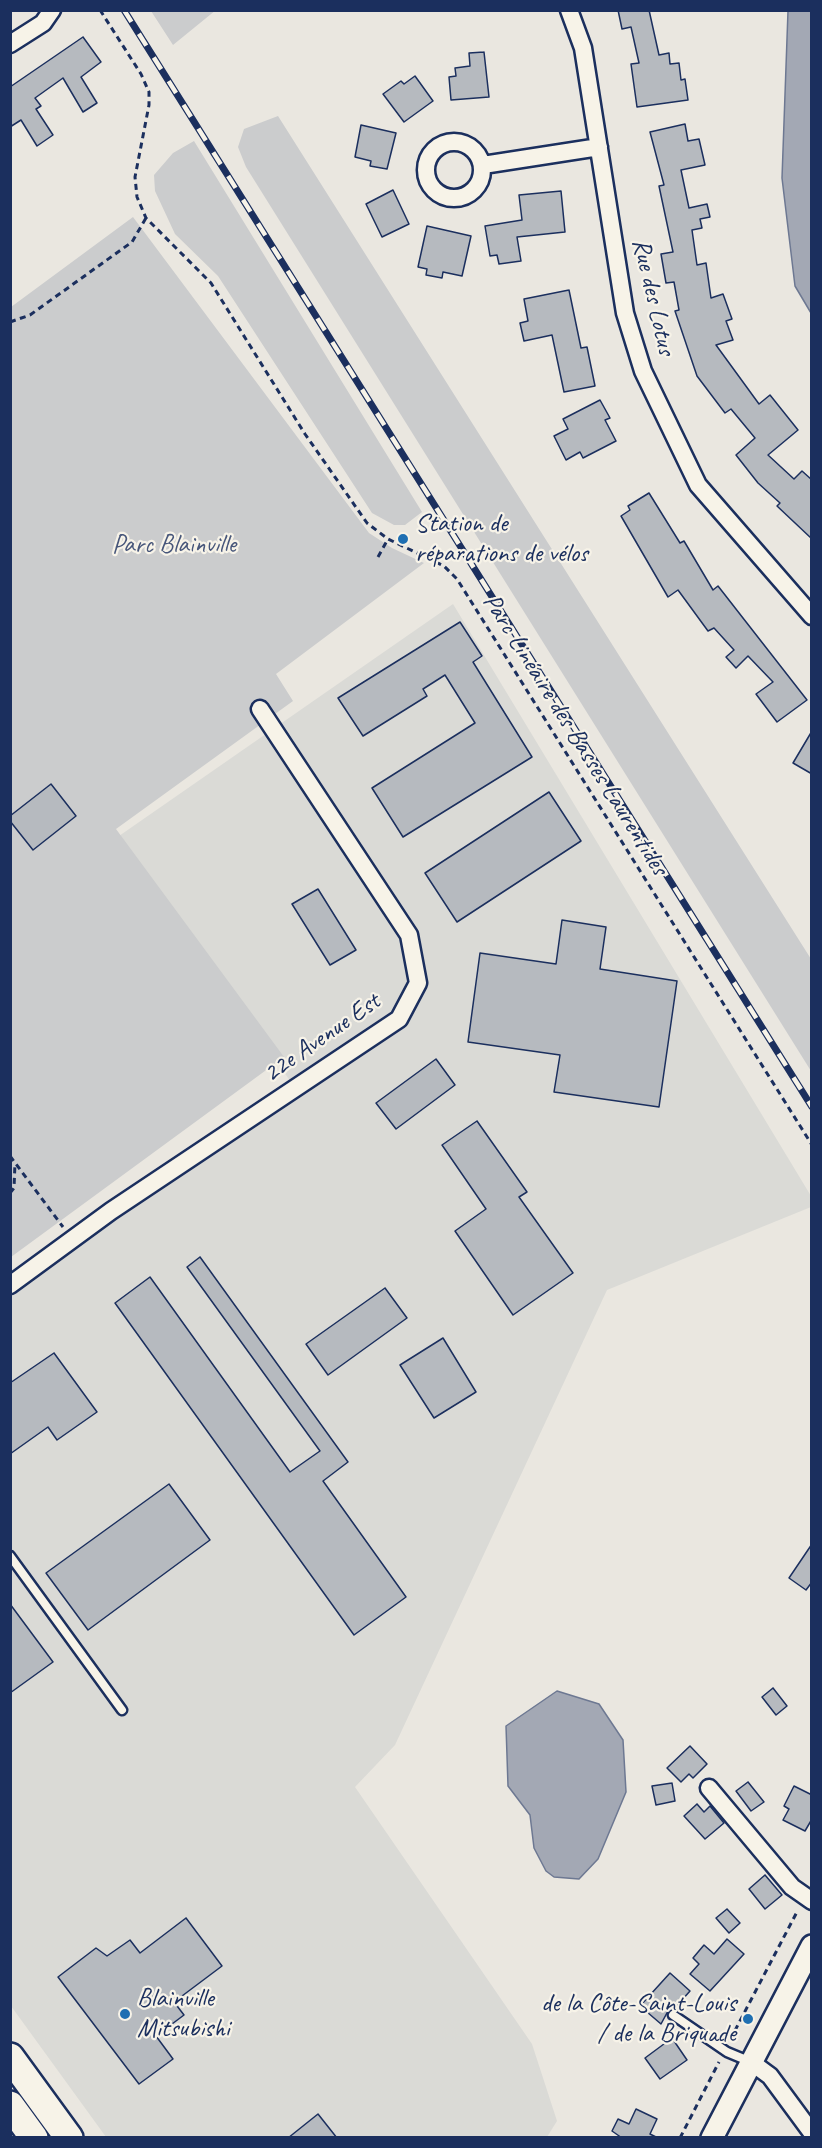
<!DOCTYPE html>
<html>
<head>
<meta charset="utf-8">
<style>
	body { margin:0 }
	#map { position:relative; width:822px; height:2148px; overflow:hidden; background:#eae7e0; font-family:Caveat,sans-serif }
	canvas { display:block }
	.frame { position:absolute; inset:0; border:12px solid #1b2f5e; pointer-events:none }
</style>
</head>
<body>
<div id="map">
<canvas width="822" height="2148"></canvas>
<div class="frame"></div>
</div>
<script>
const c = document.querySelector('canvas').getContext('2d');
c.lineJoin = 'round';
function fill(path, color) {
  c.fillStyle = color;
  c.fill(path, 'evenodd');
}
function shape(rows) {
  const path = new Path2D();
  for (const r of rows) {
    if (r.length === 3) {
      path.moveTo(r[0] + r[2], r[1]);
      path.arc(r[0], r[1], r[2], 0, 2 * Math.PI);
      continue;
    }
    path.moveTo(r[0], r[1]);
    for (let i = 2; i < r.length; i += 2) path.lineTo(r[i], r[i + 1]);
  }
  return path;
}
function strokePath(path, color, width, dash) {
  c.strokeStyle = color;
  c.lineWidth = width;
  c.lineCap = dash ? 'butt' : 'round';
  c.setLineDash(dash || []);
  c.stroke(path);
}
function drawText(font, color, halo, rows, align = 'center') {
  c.font = font + ' Caveat,sans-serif';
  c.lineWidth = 4.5;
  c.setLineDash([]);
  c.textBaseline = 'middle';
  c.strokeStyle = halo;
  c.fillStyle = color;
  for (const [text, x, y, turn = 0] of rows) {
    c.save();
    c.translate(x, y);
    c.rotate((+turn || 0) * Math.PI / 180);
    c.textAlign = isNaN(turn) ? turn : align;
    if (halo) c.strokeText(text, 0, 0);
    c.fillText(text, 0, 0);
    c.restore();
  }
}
fill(shape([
	[453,604,811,1196,811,1207,607,1290,395,1745,355,1787,532,2044,557,2121,547,2137,106,2137,11,2006,10,1296,46,1266,300,1095,119,836]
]), '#dadad6');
fill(shape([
	[216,10,173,45,151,11,151,10],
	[278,116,811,959,811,1071,246,167,238,147,244,129],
	[194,141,422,512,405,525,394,525,372,513,218,276,175,234,155,191,154,175,173,153],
	[133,217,369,533,392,548,424,563,276,674,293,701,116,829,284,1057,11,1257,11,307]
]), '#cbcccd');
const water = shape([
	[788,11,811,11,811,313,795,286,782,178,788,11],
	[557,1691,599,1704,623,1740,626,1792,598,1859,579,1879,554,1877,546,1871,534,1848,530,1815,508,1786,506,1726,557,1691]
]);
fill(water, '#a3a8b4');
strokePath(water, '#6d7892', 1.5);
const building = shape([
	[618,10,649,10,659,55,669,53,670,64,679,63,681,80,685,79,688,100,637,107,631,64,639,63,631,27,622,29,618,10],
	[83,37,101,62,81,77,97,103,83,112,63,78,35,98,41,106,36,109,53,135,37,146,21,120,10,127,10,87,83,37],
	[484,52,489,97,451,100,449,77,456,76,455,68,470,66,469,53,484,52],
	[415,76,433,101,404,122,383,94,401,81,404,84,415,76],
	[685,124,688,141,699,139,705,165,681,170,689,208,707,204,710,217,700,219,702,228,692,230,697,265,706,263,711,298,723,294,732,319,726,321,733,340,716,345,759,404,770,395,798,430,768,455,794,479,802,471,812,480,812,539,777,506,780,503,758,483,736,455,755,438,731,409,725,413,697,376,675,311,679,310,674,282,666,283,661,254,673,252,659,186,664,185,650,132,685,124],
	[361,125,396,133,387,169,370,166,371,161,355,157,361,125],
	[393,190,409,224,382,237,366,204,393,190],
	[561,191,565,232,517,237,521,261,499,264,497,255,490,256,485,226,522,220,519,195,561,191],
	[427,226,471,236,462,276,443,272,442,278,426,275,427,269,418,267,427,226],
	[569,290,581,348,587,347,595,386,564,392,552,335,524,341,520,323,528,321,524,299,569,290],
	[600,400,610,418,605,420,616,441,583,458,580,452,566,460,554,436,568,429,563,419,600,400],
	[649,493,680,543,684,541,713,590,718,586,807,700,777,722,756,694,773,682,748,656,736,668,726,657,734,650,714,628,708,631,678,590,668,597,621,516,630,510,628,506,649,493],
	[460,622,482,656,473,662,532,757,403,837,372,788,475,723,445,675,423,689,427,696,363,736,338,698,460,622],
	[812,731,812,774,793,763,812,731],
	[51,784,76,816,33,850,10,821,10,816,51,784],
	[549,792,581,841,457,922,425,873,549,792],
	[318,889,356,950,330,965,292,904,318,889],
	[562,920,606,927,600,969,677,981,659,1107,554,1092,560,1055,468,1042,480,953,556,964,562,920],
	[436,1059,455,1085,396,1129,376,1103,436,1059],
	[477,1121,527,1192,519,1197,573,1273,513,1315,455,1231,486,1209,442,1145,477,1121],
	[200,1257,348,1462,323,1481,406,1597,354,1635,115,1303,150,1277,290,1472,320,1451,187,1267,200,1257],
	[385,1288,407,1318,328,1375,306,1344,385,1288],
	[443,1338,476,1392,434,1418,400,1365,443,1338],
	[54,1353,97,1412,57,1440,48,1427,10,1454,10,1383,54,1353],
	[169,1484,210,1540,88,1630,46,1573,169,1484],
	[812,1544,812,1582,806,1590,789,1578,812,1544],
	[10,1604,53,1662,10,1693,10,1604],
	[773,1688,787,1706,776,1715,762,1697,773,1688],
	[690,1746,707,1764,693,1778,689,1774,681,1782,667,1768,690,1746],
	[748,1782,764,1802,751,1811,736,1791,748,1782],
	[672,1783,675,1801,656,1805,652,1786,672,1783],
	[794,1786,812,1795,812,1819,805,1831,783,1820,789,1809,784,1806,794,1786],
	[697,1804,704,1812,710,1806,724,1823,705,1839,684,1816,697,1804],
	[765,1875,782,1895,765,1909,749,1889,765,1875],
	[727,1909,740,1923,729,1933,716,1918,727,1909],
	[186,1918,222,1966,174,2002,184,2015,156,2036,173,2059,139,2084,58,1977,96,1948,107,1956,130,1940,140,1953,186,1918],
	[727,1939,744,1954,710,1991,690,1974,699,1964,693,1958,704,1945,714,1954,727,1939],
	[670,1973,690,1991,674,2009,668,2011,661,2024,640,2006,670,1973],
	[672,2038,687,2060,660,2079,645,2058,672,2038],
	[636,2109,657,2119,650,2134,658,2138,622,2138,612,2131,618,2119,629,2124,636,2109],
	[318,2114,337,2138,288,2138,318,2114]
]);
fill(building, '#b6babf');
strokePath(building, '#1b2f5e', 1.5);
const service = shape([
	[10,1556,122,1710],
	[673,2015,727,2052,751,2062]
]);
const minor = shape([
	[569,10,583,48,625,313,643,371,698,485,812,616],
	[10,44,43,23,52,10],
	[454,170,28],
	[483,165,599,147],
	[10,1285,111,1211,399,1019,418,983,409,935,260,709],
	[709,1788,792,1887,812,1901],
	[751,2062,770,2076,812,2133]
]);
const tertiary = shape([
	[712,2138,812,1946]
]);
const primary = shape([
	[10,2057,69,2138],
	[10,2105,34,2138]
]);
strokePath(service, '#1b2f5e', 13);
strokePath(minor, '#1b2f5e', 21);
strokePath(tertiary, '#1b2f5e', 26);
strokePath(primary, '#1b2f5e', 32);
strokePath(shape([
	[100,10,141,74,149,92,149,105,135,177,137,197,146,218,211,283,305,434,367,523,388,539,444,566,457,579,812,1145],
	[10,322,30,315,132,242,146,218],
	[378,557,388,539],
	[10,1156,63,1227],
	[10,1193,14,1188,15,1163],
	[730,2040,798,1910],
	[680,2138,719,2062]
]), '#1b2f5e', 3, [6, 4.5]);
strokePath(service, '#f7f3e8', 8);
strokePath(minor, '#f7f3e8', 16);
strokePath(tertiary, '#f7f3e8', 21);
strokePath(primary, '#f7f3e8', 27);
const rail = shape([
	[124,10,812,1107]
]);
strokePath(rail, '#1b2f5e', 7);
strokePath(rail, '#f7f3e8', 4.5, [14]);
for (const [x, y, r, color] of [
	[403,539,6,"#1f6fb2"],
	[125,2014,6,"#1f6fb2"],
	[748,2019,6,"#1f6fb2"]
]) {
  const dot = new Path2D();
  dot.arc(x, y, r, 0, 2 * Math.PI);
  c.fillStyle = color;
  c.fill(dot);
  strokePath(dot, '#f7f3e8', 2);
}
drawText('26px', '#1b2f5e', '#f7f3e8', [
	["Rue des Lotus",653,297,77],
	["Parc Linéaire des Basses Laurentides",575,735,58],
	["22e Avenue Est",322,1038,-35]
]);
drawText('26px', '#1b2f5e', '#f7f3e8', [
	["Station de",415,524],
	["réparations de vélos",415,554],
	["Blainville",137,1999],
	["Mitsubishi",137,2029],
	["de la Côte-Saint-Louis",736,2004,"right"],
	["/ de la Briquade",736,2034,"right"]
], 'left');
drawText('26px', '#47567a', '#f7f3e8', [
	["Parc Blainville",174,545]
]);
</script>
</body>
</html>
